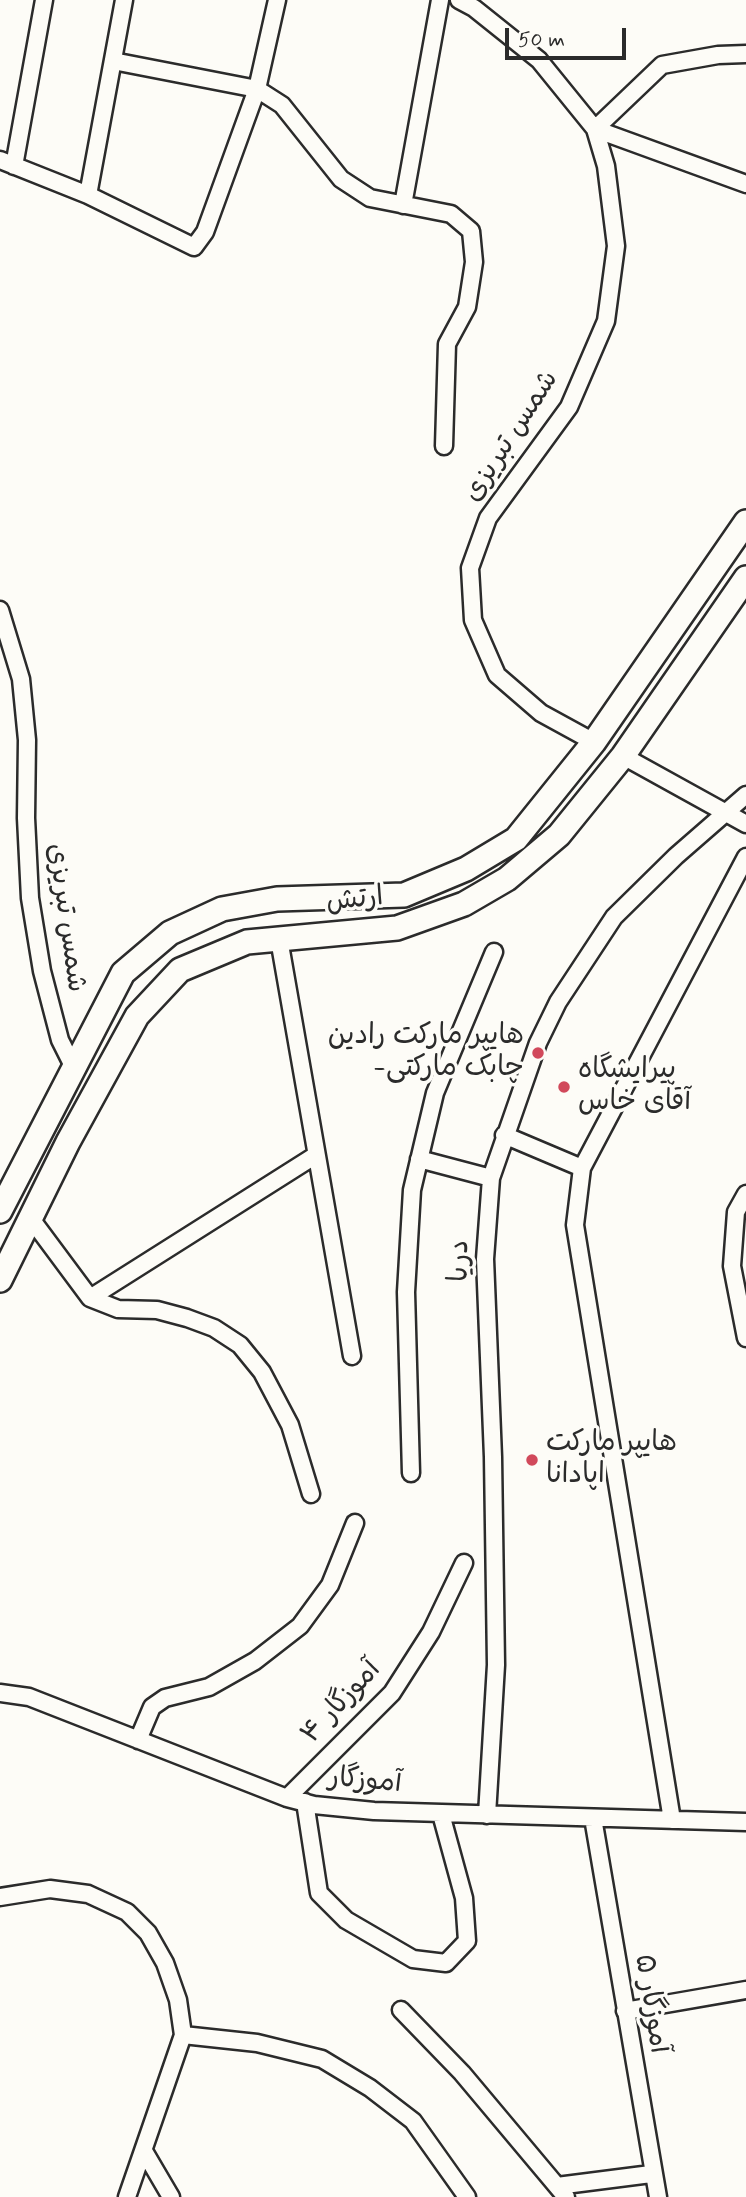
<!DOCTYPE html>
<html>
<head>
<meta charset="utf-8">
<style>
	body { margin:0 }
	#map { position:relative; width:746px; height:2197px; overflow:hidden; background:#fdfcf7; font-family:Mynerve,sans-serif }
	canvas { display:block }
	.scale { position:absolute; left:505px; top:28px; width:121px; height:32px; box-sizing:border-box; border:4px solid #2b2b2b; border-top:0; padding-left:9px; font-size:21px; line-height:24px; white-space:nowrap; color:#2b2b2b; -webkit-text-stroke:5px #fdfcf7; paint-order:stroke }
</style>
</head>
<body>
<div id="map">
<canvas width="746" height="2197"></canvas>
<div class="scale">50 m</div>
</div>
<script>
const c = document.querySelector('canvas').getContext('2d');
c.lineJoin = 'round';
function shape(rows) {
  const path = new Path2D();
  for (const r of rows) {
    path.moveTo(r[0], r[1]);
    for (let i = 2; i < r.length; i += 2) path.lineTo(r[i], r[i + 1]);
  }
  return path;
}
function strokePath(path, color, width, dash) {
  c.strokeStyle = color;
  c.lineWidth = width;
  c.lineCap = dash ? 'butt' : 'round';
  c.setLineDash(dash || []);
  c.stroke(path);
}
function drawText(font, color, halo, rows, align = 'center') {
  c.font = font + ' Mynerve,"Playpen Sans Arabic",sans-serif';
  c.lineWidth = 7;
  c.setLineDash([]);
  c.textBaseline = 'middle';
  c.strokeStyle = halo;
  c.fillStyle = color;
  for (const [text, x, y, turn = 0] of rows) {
    c.save();
    c.translate(x, y);
    c.rotate((+turn || 0) * Math.PI / 180);
    c.textAlign = isNaN(turn) ? turn : align;
    if (halo) c.strokeText(text, 0, 0);
    c.fillText(text, 0, 0);
    c.restore();
  }
}
const minor = shape([
	[459,0,474,8,539,60,595,129,606,166,616,246,606,321,569,407,488,518,470,568,473,620,497,675,541,713,594,742],
	[746,54,718,55,662,65,595,129,746,184],
	[113,61,257,89,282,105,341,179,370,198,451,214,471,231,474,262,467,307,447,344,444,446],
	[0,160,88,195,194,247,205,232,257,89,277,0],
	[14,166,44,0],
	[88,195,124,0],
	[403,205,440,0],
	[0,610,21,679,27,740,26,818,30,898,42,971,60,1040,73,1066],
	[623,756,746,824],
	[279,939,352,1356],
	[504,1135,582,1168],
	[419,1159,491,1178],
	[746,1194,736,1212,732,1266,746,1338],
	[32,1220,90,1298,118,1309,157,1310,187,1318,214,1328,240,1345,262,1372,290,1425,311,1494],
	[90,1298,316,1155],
	[411,1473,406,1292,412,1190,435,1093,494,952],
	[0,1693,29,1697,287,1798,314,1805,374,1811,746,1822],
	[138,1740,152,1707,165,1698,209,1687,255,1661,300,1626,330,1585,355,1523],
	[287,1798,392,1693,431,1632,464,1563],
	[305,1802,319,1893,346,1920,413,1959,446,1963,467,1941,464,1898,441,1814],
	[487,1815,496,1665,493,1457,485,1259,491,1178,538,1043,558,1002,614,917,676,856,746,795],
	[593,1818,658,2197],
	[672,1820,575,1225,582,1168,746,857],
	[0,1897,50,1889,88,1894,127,1912,148,1933,165,1963,178,2000,183,2035,127,2197],
	[401,2010,462,2073,566,2197],
	[625,2011,746,1990],
	[183,2035,257,2043,322,2059,370,2088,413,2121,467,2197],
	[144,2151,171,2197],
	[557,2186,651,2174]
]);
const secondary = shape([
	[0,1211,123,973,170,933,222,909,277,899,404,895,466,869,516,839,594,742,746,522],
	[0,1280,68,1142,137,1016,180,970,247,942,397,928,464,904,507,879,559,835,623,756,746,578]
]);
strokePath(minor, '#2b2b2b', 21);
strokePath(secondary, '#2b2b2b', 28);
strokePath(minor, '#fdfcf7', 16);
strokePath(secondary, '#fdfcf7', 23);
for (const [x, y, r, color] of [
	[538,1053,7,"#d1495b"],
	[564,1087,7,"#d1495b"],
	[532,1460,7,"#d1495b"]
]) {
  const dot = new Path2D();
  dot.arc(x, y, r, 0, 2 * Math.PI);
  c.fillStyle = color;
  c.fill(dot);
  strokePath(dot, '#fdfcf7', 2.5);
}
drawText('28px', '#2b2b2b', '#fdfcf7', [
	["شمس تبریزی",512,437,-57],
	["ارتش",355,901,-6],
	["شمس تبریزی",65,918,82],
	["دریا",461,1261,-89],
	["آموزگار ۴",342,1703,-47],
	["آموزگار",365,1782,5],
	["آموزگار ۵",650,2004,81]
]);
drawText('28px', '#2b2b2b', '#fdfcf7', [
	["هایپر مارکت رادین",524,1037,"right"],
	["-چابک مارکتی",524,1069,"right"],
	["پیرایشگاه",578,1071],
	["آقای خاس",578,1103],
	["هایپر مارکت",546,1444],
	["اپادانا",546,1476]
], 'left');
</script>
</body>
</html>
